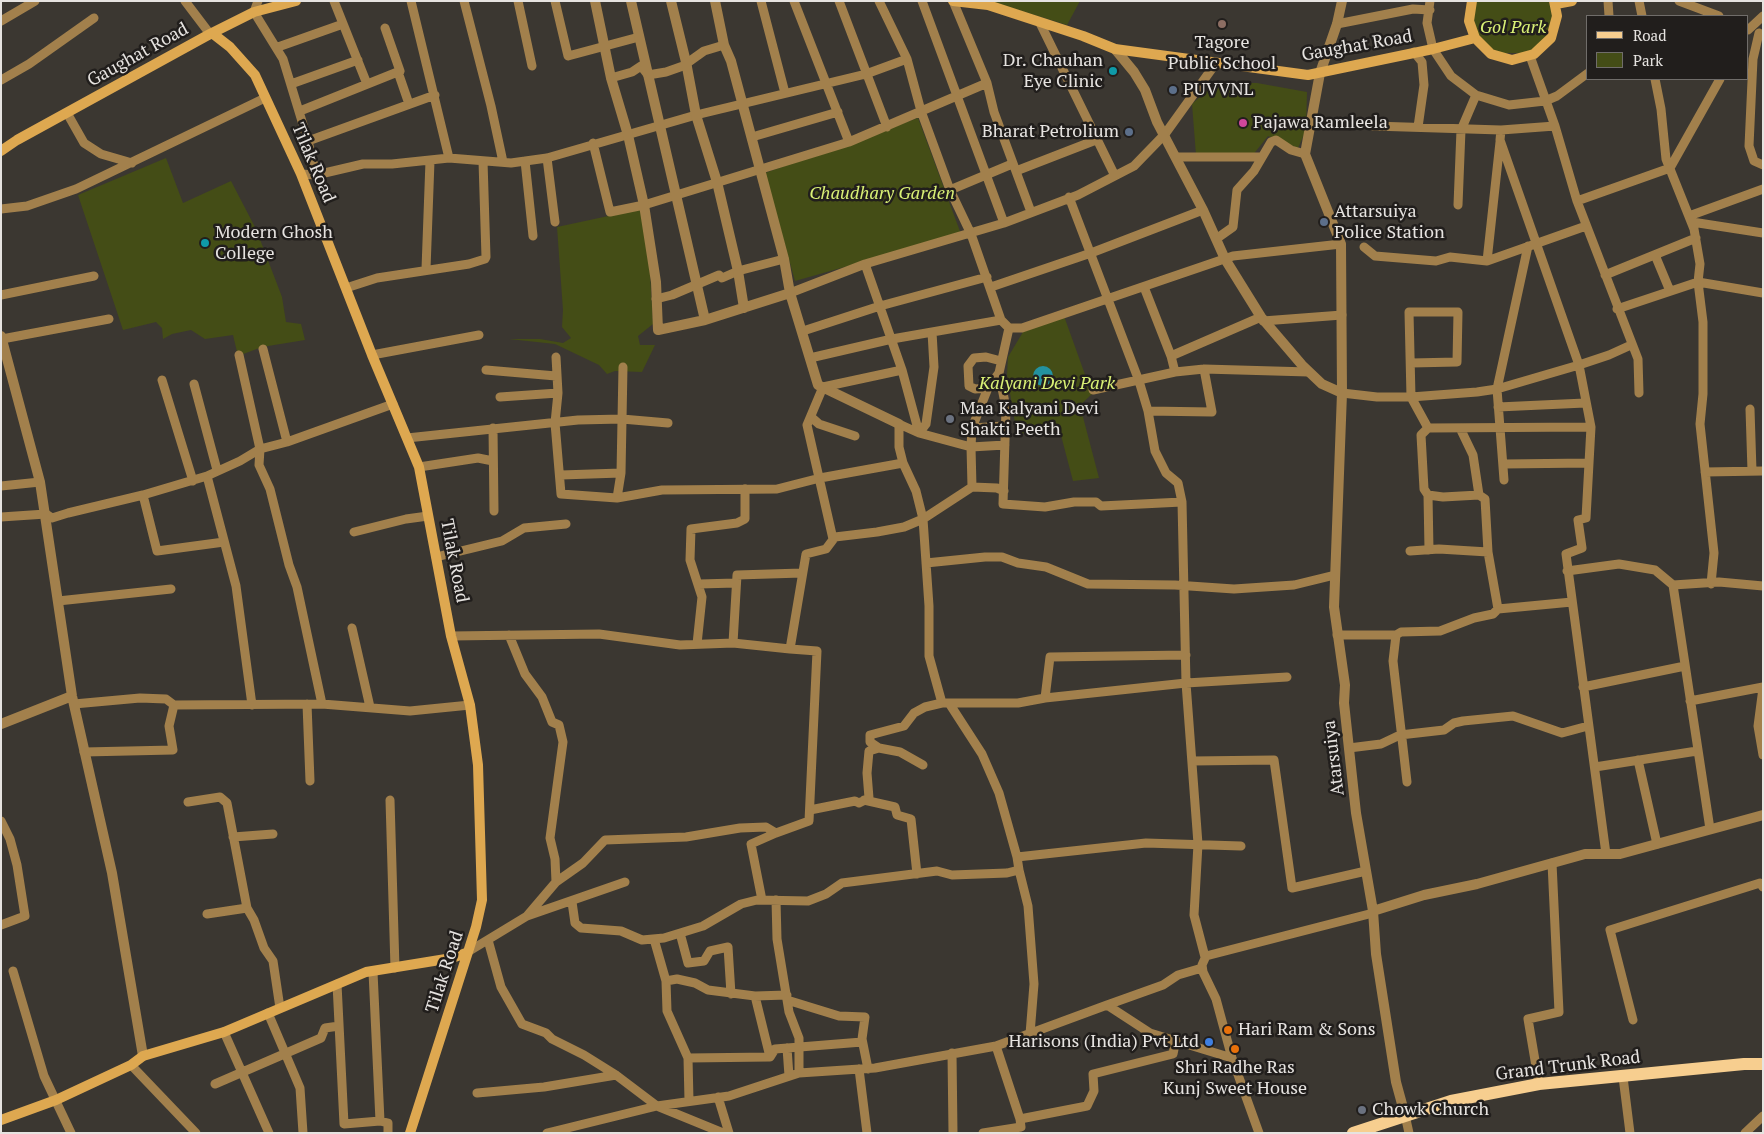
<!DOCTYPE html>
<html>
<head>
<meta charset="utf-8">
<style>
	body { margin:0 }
	#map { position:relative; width:1764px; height:1134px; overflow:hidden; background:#3b3731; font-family:"PT Serif",serif }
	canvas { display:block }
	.frame { position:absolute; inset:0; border:2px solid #e6e3e0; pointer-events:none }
	.legend { position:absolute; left:1586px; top:15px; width:162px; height:65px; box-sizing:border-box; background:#211e1c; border:1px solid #706d6a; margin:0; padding:6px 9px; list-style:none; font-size:15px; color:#e6e3e0 }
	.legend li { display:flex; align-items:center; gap:10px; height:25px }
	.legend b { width:25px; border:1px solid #706d6a }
</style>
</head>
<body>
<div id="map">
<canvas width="1764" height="1134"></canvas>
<div class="frame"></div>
<ul class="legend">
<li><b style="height:6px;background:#f7ce8f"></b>Road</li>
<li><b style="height:14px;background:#444d16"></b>Park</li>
</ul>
</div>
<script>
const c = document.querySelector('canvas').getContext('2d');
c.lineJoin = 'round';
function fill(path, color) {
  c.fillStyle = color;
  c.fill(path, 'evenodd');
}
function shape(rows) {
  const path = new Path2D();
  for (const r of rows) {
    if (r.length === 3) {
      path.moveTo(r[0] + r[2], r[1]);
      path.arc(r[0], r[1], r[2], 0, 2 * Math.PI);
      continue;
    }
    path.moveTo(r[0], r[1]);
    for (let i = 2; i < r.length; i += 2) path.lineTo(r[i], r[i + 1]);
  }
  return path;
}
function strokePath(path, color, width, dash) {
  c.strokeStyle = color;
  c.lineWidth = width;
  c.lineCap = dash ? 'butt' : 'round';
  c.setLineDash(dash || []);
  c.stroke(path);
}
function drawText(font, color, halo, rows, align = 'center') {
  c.font = font + ' "PT Serif",serif';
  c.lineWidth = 5;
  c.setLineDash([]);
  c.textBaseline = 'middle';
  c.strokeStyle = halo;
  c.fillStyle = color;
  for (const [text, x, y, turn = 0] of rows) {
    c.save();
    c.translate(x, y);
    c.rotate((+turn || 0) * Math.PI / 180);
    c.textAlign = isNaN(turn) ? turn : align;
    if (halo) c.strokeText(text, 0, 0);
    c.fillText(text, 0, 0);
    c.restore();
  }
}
fill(shape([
	[990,1,1080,1,1067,25],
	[1476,1,1549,1,1552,16,1547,36,1532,50,1522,53,1502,53,1492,49,1478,34,1475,25,1473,15],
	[1215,83,1257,83,1307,92,1306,130,1298,148,1268,136,1252,156,1196,155,1192,104],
	[918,118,961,234,795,281,765,173],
	[166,158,183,203,231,181,256,229,282,297,286,322,301,324,305,340,262,347,238,356,233,335,205,339,191,330,172,334,163,339,162,328,156,322,123,330,78,195],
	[641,209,649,257,653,324,638,336,640,345,655,345,642,372,615,371,607,374,599,365,555,344,509,339,540,339,563,343,571,338,562,327,563,310,557,227],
	[1064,316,1092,394,1077,408,1083,417,1099,478,1073,481,1058,424,1017,435,1007,375,1008,357,1023,332]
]), '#444d16');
fill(shape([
	[1043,376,10]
]), '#2392a0');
strokePath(shape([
	[185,1,210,34],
	[258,1,254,12,283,59,308,141,316,175],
	[334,1,367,84],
	[411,1,449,158],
	[464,1,491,106,503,162],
	[518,1,532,66],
	[555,1,568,56,639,37],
	[761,1,785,93],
	[794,1,849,142],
	[839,1,887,127],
	[879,1,907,59,921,111,950,190,971,234,1001,320,1009,328,999,373,1006,408,1003,504,1045,507,1074,502,1096,502,1101,506,1182,502],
	[922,1,1004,223],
	[953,1,987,83,994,112,1031,212],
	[1430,1,1427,23,1433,49,1451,76,1476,95,1509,105,1545,101,1557,96,1588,73],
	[1608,1,1609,16],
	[1639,1,1642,16],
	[1679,1,1719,16],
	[1,21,35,1],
	[1040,23,1115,176],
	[1337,24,1413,9,1430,10],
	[1748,30,1763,16],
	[1759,33,1753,59,1749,146,1754,161,1763,165],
	[278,47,343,24],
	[1414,52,1422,62,1424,85,1418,127],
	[1530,56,1555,126,1577,201,1638,359,1639,393],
	[398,72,409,104],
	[611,78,632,72,641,66,648,75,666,72,683,66,704,51,724,45],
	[1655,79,1661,109,1666,159,1694,229,1700,264,1698,282,1703,322,1703,394,1700,424,1714,553,1711,584],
	[1,80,29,64,94,18],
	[291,84,358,60],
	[300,111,400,71,385,28],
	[67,113,84,143,101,154,132,163],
	[1373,126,1501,130,1555,126],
	[1501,130,1500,140,1579,365,1591,427,1589,463,1504,464],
	[752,137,838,112],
	[308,141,435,95],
	[593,143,610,212,644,205,849,142,987,83],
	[1177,157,1262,157],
	[547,158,555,222],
	[525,161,533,236],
	[1016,171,1096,140],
	[301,174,316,175,363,164,392,164,449,158,511,163,547,158,696,115,866,74,907,59],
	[950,190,1012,164],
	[1577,201,1670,168,1720,79],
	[1458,205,1461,130,1476,95],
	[1,209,27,206,76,189,265,98],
	[1689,216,1763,189],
	[1692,222,1763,233],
	[1216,239,1233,227,1237,190,1254,171,1271,142,1276,140,1291,150,1305,154],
	[1364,247,1375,256,1436,261,1450,257,1487,261,1586,226],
	[1655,255,1670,291],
	[1487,261,1500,142],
	[426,269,430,161],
	[1605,275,1696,238],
	[991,287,1091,253,1203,210],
	[1144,287,1171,356,1175,372],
	[346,288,377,278,469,264,485,259,486,257,483,161],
	[790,293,865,264,1004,223,1078,195,1134,166,1165,134,1216,63],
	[1,295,94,276],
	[656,299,672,295,719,275,722,278,738,271,784,259],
	[1617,309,1698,282,1763,293],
	[1263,321,1342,315],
	[1009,328,1022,328,1233,256,1341,244],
	[803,331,880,306,987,277],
	[932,332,934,367,926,424,919,433,971,447,972,428,988,388,999,373],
	[2,339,109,319],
	[263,349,287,442],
	[239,355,260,449,259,465,270,489,289,565,297,587,322,704],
	[372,355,479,335],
	[1171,356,1261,317],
	[556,357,558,393,555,423,561,494,617,498,662,490,777,489,820,478,903,463],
	[810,358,892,339,1001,320],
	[1411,363,1457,362,1458,312,1409,312,1411,397,1428,428,1421,435,1424,489,1428,495,1443,497,1479,495],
	[486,370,556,376],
	[162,380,193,481],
	[194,384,217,470],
	[988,388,975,389,969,386,968,366,974,358,986,357,1001,361],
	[1093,390,1175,372,1204,369,1309,372],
	[1342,393,1377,397,1411,397,1477,392,1497,389,1579,365,1609,355,1631,345],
	[500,397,558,393],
	[1498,407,1585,403],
	[1750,409,1752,471],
	[1148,411,1212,412,1204,369],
	[811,417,819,424,855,436],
	[493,428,494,511],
	[972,428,1004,426],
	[1428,428,1591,427],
	[1460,428,1473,455,1479,495,1485,499,1488,552],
	[407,438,578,420,622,419,668,423],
	[1589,463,1586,518,1578,520,1582,548,1566,554,1606,854],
	[419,467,478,458,493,461],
	[1705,472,1763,471],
	[561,475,621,473],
	[207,476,236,586,252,705],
	[1504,480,1497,389,1528,246],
	[1,486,40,482],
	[972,487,971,447,1005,445],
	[143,495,207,476,240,461,260,449,287,442,393,404],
	[1428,495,1429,550],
	[617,498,621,473,623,367],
	[1,517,46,514,52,518,68,513,143,495,157,551,224,542],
	[354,532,406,519,428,516],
	[833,539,807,425,823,387,902,370],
	[1410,551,1439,549,1488,552,1498,609],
	[436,557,502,541,524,528,566,524],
	[926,563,985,557,1002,557,1018,563,1046,567,1088,584,1175,585,1234,589,1294,585,1335,575],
	[1567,571,1619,564,1655,570,1673,585,1719,582,1763,586],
	[699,584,736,583],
	[1673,585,1710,829],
	[58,601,171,589],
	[352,628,370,707],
	[509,635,525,674,542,697,552,722,559,725,563,742,550,838,555,859,556,882],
	[1337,635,1396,635,1401,632,1440,631,1474,618,1493,614,1498,609,1572,602],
	[1396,635,1393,661,1407,782],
	[451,636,599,634,680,645,733,643,790,649,806,554,826,549,835,537,877,532,904,527,923,519,916,491,903,463,899,447,899,424,919,433,902,370,865,264],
	[733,643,737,575,802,573],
	[697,644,702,597,690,560,691,529,737,523,745,519,745,489],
	[1583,687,1685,666],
	[1763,688,1758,726,1763,755],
	[1045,698,1050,657,1186,655],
	[1690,701,1763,687],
	[942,703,929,656,929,606,923,519,972,487,997,488,1004,491],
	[949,703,982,754,999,793,1017,857],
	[74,704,140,698,166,699,174,705],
	[307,704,310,781],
	[1349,748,1381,744,1400,735,1444,730,1454,723,1463,721,1513,716,1562,733,1588,726],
	[84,752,173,750,169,726,174,705,322,704,410,711,470,705],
	[1638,760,1657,844],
	[1192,761,1274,760,1292,888,1366,871],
	[923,765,900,752,879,748,870,742,870,735,904,726,914,713,925,707,942,703,1018,703,1045,698,1186,683,1182,502,1178,483,1166,473,1155,451,1148,411,1139,381,1069,197],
	[1595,767,1697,751],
	[390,800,395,968],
	[864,800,895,807,897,815,911,819,917,874],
	[188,802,220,797,227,803,247,908],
	[810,810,855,801,859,803,869,798,867,773,869,751,879,748],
	[1,821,10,839,17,865,25,916,1,925],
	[233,837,273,834],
	[1019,870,1028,906,1034,984,1030,1034],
	[762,900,751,844,776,833],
	[776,900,777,939,789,1012,799,1038,799,1073],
	[572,902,575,923,581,928,621,931,642,940,664,938,703,926,741,904,757,900,808,901,826,894,842,883,937,871,952,875,1007,873,1019,870,1017,857,1146,843,1241,846],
	[207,914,247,908,254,920,264,948,273,961,280,1008],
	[527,916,625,882],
	[680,933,688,963,704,961,710,951,728,947,731,994],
	[654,939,666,981,667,1011,688,1058],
	[488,940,501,987,522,1024,546,1033,552,1039,584,1055,616,1075,657,1106,723,1133],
	[466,953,527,916,556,882,583,863,605,840,686,837,740,828,766,827,776,833,809,821,817,651,790,649],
	[1205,957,1194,915,1198,844,1186,683,1287,677],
	[13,971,44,1076,71,1133],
	[373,972,380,1121,388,1123,388,1133],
	[666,981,677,979,695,983,708,990,755,996],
	[337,984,344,1124,380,1121],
	[787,1000,839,1016,865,1017,862,1039,868,1069],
	[1107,1005,1163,985,1178,975,1202,968],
	[268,1013,300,1088,303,1133],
	[1633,1020,1610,930,1760,883,1763,887],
	[224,1032,269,1133],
	[996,1046,1020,1119],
	[787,1048,789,1076],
	[952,1053,953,1133],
	[770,1057,755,996,787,995],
	[131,1065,196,1133],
	[859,1069,867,1133],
	[1623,1077,1630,1133],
	[215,1084,321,1038,325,1028,339,1026],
	[1539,1084,1528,1019,1559,1012,1552,863],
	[477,1093,544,1087,616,1075],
	[718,1097,729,1133],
	[689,1101,688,1058,770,1057,775,1049,862,1042],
	[1405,1115,1409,1133],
	[547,1133,657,1106,729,1096,799,1073,875,1068,996,1046,1107,1005,1150,1033,1232,1058],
	[983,1133,1021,1127,1020,1119,1087,1106,1094,1091,1093,1074,1173,1054,1176,1039],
	[1259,1133,1232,1058,1216,999,1203,972,1202,965,1206,956,1373,913],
	[1745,1133,1763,1116]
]), '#a2804c', 9);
strokePath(shape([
	[595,1,611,78,628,135,644,205,656,282,658,330,705,320,790,293,818,385,899,424],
	[631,1,705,320],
	[671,1,686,62,696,115,717,182,738,271,744,308],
	[715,1,724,45,731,61,784,259,790,293],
	[1342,1,1337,24,1320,73,1305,154,1341,244,1342,393,1334,607,1345,685,1344,703,1356,813,1373,911,1376,954,1396,1082,1405,1115],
	[1115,49,1134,72,1145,90,1157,122,1203,210,1225,259,1261,317,1302,365,1322,384,1342,393],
	[1,336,40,482,72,696,112,873,143,1056],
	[1,724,72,696],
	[1373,911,1424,895,1477,884,1585,854,1620,854,1763,815]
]), '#a2804c', 10);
strokePath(shape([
	[953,1,988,5,1083,36,1115,49,1308,75,1433,49,1475,38],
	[1472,1,1469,21,1475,38,1491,54,1512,60,1534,54,1551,38,1557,16,1554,1],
	[1556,4,1572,1],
	[212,33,230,47,255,75,301,174,372,355,419,467,451,636,470,705,478,765,482,900,476,927,410,1133],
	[1,151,17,140,210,34,254,12,296,1],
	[1,1120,56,1100,131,1065,143,1056,224,1032,366,972,452,958,466,953]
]), '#dea850', 10);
strokePath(shape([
	[1353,1133,1451,1101,1539,1084,1744,1064,1763,1064]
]), '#f7ce8f', 12);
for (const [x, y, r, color] of [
	[1222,24,5,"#8d6e63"],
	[1113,71,5,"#0f9aa8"],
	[1173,90,5,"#5c6f8a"],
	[1243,123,5,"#d1479c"],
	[1129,132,5,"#5c6f8a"],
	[1324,222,5,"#5c6f8a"],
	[205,243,5,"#0f9aa8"],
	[950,419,5,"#6b7280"],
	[1228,1030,5,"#e8710a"],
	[1209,1042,5,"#3f7fe0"],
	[1235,1049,5,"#e8710a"],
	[1362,1110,5,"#6b7280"]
]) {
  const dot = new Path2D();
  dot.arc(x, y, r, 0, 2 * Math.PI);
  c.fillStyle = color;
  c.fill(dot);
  strokePath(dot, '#211e1c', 2);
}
drawText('italic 18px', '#daf176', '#211e1c', [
	["Gol Park",1513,28],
	["Chaudhary Garden",882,194],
	["Kalyani Devi Park",1047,384]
]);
drawText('18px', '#e6e3e0', '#211e1c', [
	["Tagore",1222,43,"center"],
	["Public School",1222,64,"center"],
	["Dr. Chauhan",1103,61,"right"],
	["Eye Clinic",1103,82,"right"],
	["PUVVNL",1183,90],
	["Pajawa Ramleela",1253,123],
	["Bharat Petrolium",1119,132,"right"],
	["Attarsuiya",1334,212],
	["Police Station",1334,233],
	["Modern Ghosh",215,233],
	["College",215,254],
	["Maa Kalyani Devi",960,409],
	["Shakti Peeth",960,430],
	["Hari Ram & Sons",1238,1030],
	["Harisons (India) Pvt Ltd",1199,1042,"right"],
	["Shri Radhe Ras",1235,1068,"center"],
	["Kunj Sweet House",1235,1089,"center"],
	["Chowk Church",1372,1110]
], 'left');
drawText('18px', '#e6e3e0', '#211e1c', [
	["Gaughat Road",1357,46,-10],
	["Gaughat Road",138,55,-29],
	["Tilak Road",313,163,67],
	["Tilak Road",454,561,79],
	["Atarsuiya",1334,758,-97],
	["Tilak Road",445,972,-72],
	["Grand Trunk Road",1568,1066,-7]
]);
</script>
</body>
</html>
